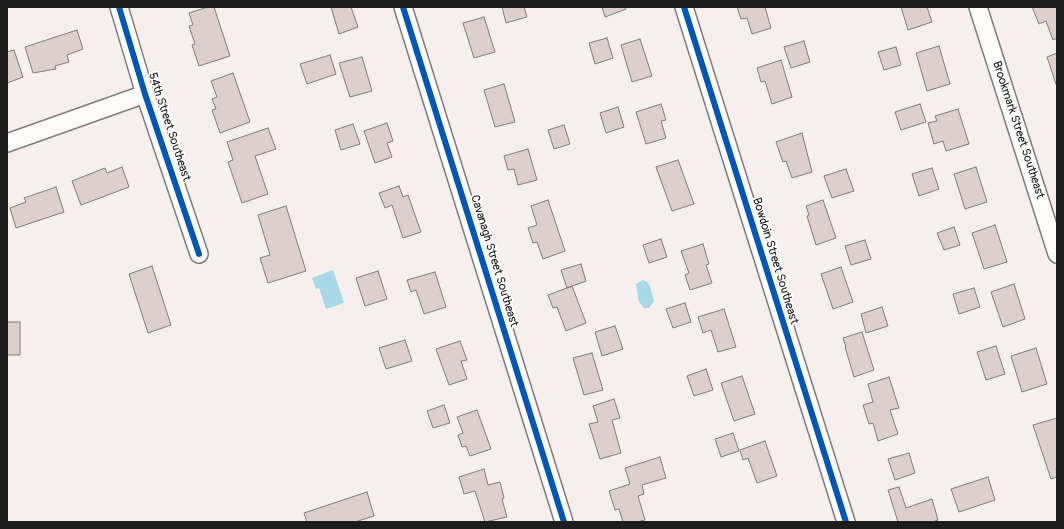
<!DOCTYPE html>
<html>
<head>
<meta charset="utf-8">
<style>
	body { margin:0 }
	#map { position:relative; width:1064px; height:529px; overflow:hidden; background:#f6efee; font-family:Pangolin,sans-serif }
	canvas { display:block }
	.frame { position:absolute; inset:0; border:8px solid #1c1c1c; pointer-events:none }
</style>
</head>
<body>
<div id="map">
<canvas width="1064" height="529"></canvas>
<div class="frame"></div>
</div>
<script>
const c = document.querySelector('canvas').getContext('2d');
c.lineJoin = 'round';
function fill(path, color) {
  c.fillStyle = color;
  c.fill(path, 'evenodd');
}
function shape(rows) {
  const path = new Path2D();
  for (const r of rows) {
    path.moveTo(r[0], r[1]);
    for (let i = 2; i < r.length; i += 2) path.lineTo(r[i], r[i + 1]);
  }
  return path;
}
function strokePath(path, color, width, dash) {
  c.strokeStyle = color;
  c.lineWidth = width;
  c.lineCap = dash ? 'butt' : 'round';
  c.setLineDash(dash || []);
  c.stroke(path);
}
function drawText(font, color, halo, rows, align = 'center') {
  c.font = font + ' Pangolin,sans-serif';
  c.lineWidth = 3.5;
  c.setLineDash([]);
  c.textBaseline = 'middle';
  c.strokeStyle = halo;
  c.fillStyle = color;
  for (const [text, x, y, turn = 0] of rows) {
    c.save();
    c.translate(x, y);
    c.rotate((+turn || 0) * Math.PI / 180);
    c.textAlign = isNaN(turn) ? turn : align;
    if (halo) c.strokeText(text, 0, 0);
    c.fillText(text, 0, 0);
    c.restore();
  }
}
fill(shape([
	[333,270,344,303,326,309,319,288,316,289,312,278],
	[643,280,647,282,650,286,654,301,649,308,644,308,639,302,636,284]
]), '#a7d9e8');
const building = shape([
	[208,7,214,7,230,56,199,66,192,45,195,44,189,26,193,25,189,13,208,7],
	[331,7,351,7,358,27,339,34,331,7],
	[502,7,524,7,527,17,506,23,502,7],
	[602,7,625,7,626,9,605,17,602,7],
	[737,7,765,7,771,28,752,34,747,18,741,19,737,7],
	[901,7,927,7,932,22,908,30,901,7],
	[1032,7,1057,7,1057,38,1053,40,1046,21,1039,24,1032,7],
	[484,17,495,52,474,58,463,23,484,17],
	[77,30,83,49,67,55,69,62,55,66,56,69,33,73,25,47,77,30],
	[607,38,613,58,595,64,589,43,607,38],
	[640,39,652,76,632,82,621,45,640,39],
	[804,41,810,62,791,68,784,47,804,41],
	[939,46,950,84,927,91,916,53,939,46],
	[896,47,901,65,884,70,878,52,896,47],
	[14,50,23,77,7,83,7,52,14,50],
	[1057,53,1057,87,1047,57,1057,53],
	[330,55,336,74,307,84,300,64,330,55],
	[362,57,372,91,350,97,339,63,362,57],
	[781,60,792,97,772,104,765,81,761,82,757,68,781,60],
	[233,73,250,122,220,133,212,110,216,109,212,99,217,97,211,81,233,73],
	[504,84,515,122,495,127,484,90,504,84],
	[661,104,666,120,661,121,666,138,646,144,636,112,661,104],
	[920,104,926,122,901,130,895,112,920,104],
	[618,107,624,127,606,133,600,113,618,107],
	[958,109,969,144,946,151,943,141,934,144,928,123,937,121,935,116,958,109],
	[387,123,393,141,387,143,392,157,375,163,364,131,387,123],
	[353,124,360,144,341,150,335,130,353,124],
	[564,125,570,144,554,149,548,130,564,125],
	[268,128,276,149,255,156,268,194,242,203,228,162,233,160,227,142,268,128],
	[802,133,812,172,792,178,786,161,783,162,776,142,802,133],
	[528,149,537,180,518,185,514,169,508,170,504,156,528,149],
	[678,160,694,204,672,211,656,167,678,160],
	[122,167,129,187,81,205,72,181,105,168,107,173,122,167],
	[976,167,987,202,965,209,954,174,976,167],
	[932,168,939,189,919,196,912,174,932,168],
	[846,169,854,191,832,198,824,176,846,169],
	[399,186,403,197,408,195,421,232,403,238,392,205,385,208,379,193,399,186],
	[56,187,64,212,16,228,10,208,26,202,24,198,56,187],
	[548,200,565,251,543,259,537,242,533,243,528,228,537,225,531,206,548,200],
	[823,200,836,238,816,245,807,216,809,215,806,206,823,200],
	[286,206,306,271,268,283,260,258,270,255,258,215,286,206],
	[995,225,1007,262,984,269,972,233,995,225],
	[954,227,960,245,944,250,937,233,954,227],
	[661,239,667,257,649,263,643,245,661,239],
	[865,240,871,259,851,265,845,246,865,240],
	[703,244,709,264,706,265,712,283,690,290,685,275,689,273,681,251,703,244],
	[581,264,586,281,567,288,561,270,581,264],
	[152,266,171,325,148,333,129,274,152,266],
	[841,267,853,302,833,309,821,274,841,267],
	[378,271,387,299,365,306,356,278,378,271],
	[435,272,446,307,424,314,416,290,411,292,407,280,435,272],
	[1014,284,1025,319,1003,327,991,292,1014,284],
	[572,286,586,323,566,331,557,307,553,308,548,295,572,286],
	[974,288,980,307,959,314,953,294,974,288],
	[685,303,691,322,673,328,666,309,685,303],
	[882,307,888,326,866,333,861,314,882,307],
	[724,309,736,347,718,352,711,330,703,333,698,317,724,309],
	[7,322,20,322,20,355,7,355,7,322],
	[615,326,623,349,602,356,595,332,615,326],
	[862,332,874,370,854,377,845,347,846,347,843,338,862,332],
	[405,340,412,361,386,369,379,348,405,340],
	[460,341,467,360,461,361,467,379,449,385,436,349,460,341],
	[996,346,1005,374,986,380,977,352,996,346],
	[1036,348,1047,384,1022,392,1011,356,1036,348],
	[592,353,603,390,584,395,573,358,592,353],
	[706,369,713,390,694,396,687,376,706,369],
	[742,376,755,414,734,421,721,383,742,376],
	[889,377,899,408,890,410,898,434,878,441,873,423,869,424,863,405,873,402,868,384,889,377],
	[614,399,620,418,612,420,621,453,600,459,589,424,598,422,593,406,614,399],
	[444,405,450,423,433,428,427,411,444,405],
	[477,410,491,449,470,456,466,446,462,447,458,435,463,433,457,417,477,410],
	[1057,418,1057,477,1051,479,1033,425,1057,418],
	[733,433,739,451,721,457,715,439,733,433],
	[765,441,777,476,757,483,748,458,743,460,740,450,765,441],
	[909,453,915,473,895,480,888,459,909,453],
	[660,457,666,478,642,485,644,494,638,496,645,520,637,522,623,522,619,509,615,510,609,491,630,484,625,468,660,457],
	[484,469,488,485,500,482,504,498,502,499,507,517,485,522,475,491,464,494,459,477,484,469],
	[988,477,995,500,959,512,951,489,988,477],
	[899,487,906,508,932,499,938,520,932,522,898,522,888,490,899,487],
	[367,492,374,516,355,522,307,522,304,513,367,492]
]);
fill(building, '#ddcfcc');
strokePath(building, '#7e7b7a', 1);
const minor = shape([
	[119,7,145,94,199,254],
	[403,7,564,522],
	[684,7,846,522],
	[978,7,1057,254],
	[7,143,145,94]
]);
strokePath(minor, '#7e7b7a', 20);
strokePath(minor, '#fefdfc', 17);
strokePath(shape([
	[119,7,145,94,199,254],
	[403,7,564,522],
	[684,7,846,522]
]), '#0057b8', 6);
drawText('12px', '#1c1c1c', '#fff', [
	["54th Street Southeast",169,127,72],
	["Brookmark Street Southeast",1018,130,72],
	["Cavanagh Street Southeast",494,261,73],
	["Bowdoin Street Southeast",775,261,73]
]);
</script>
</body>
</html>
